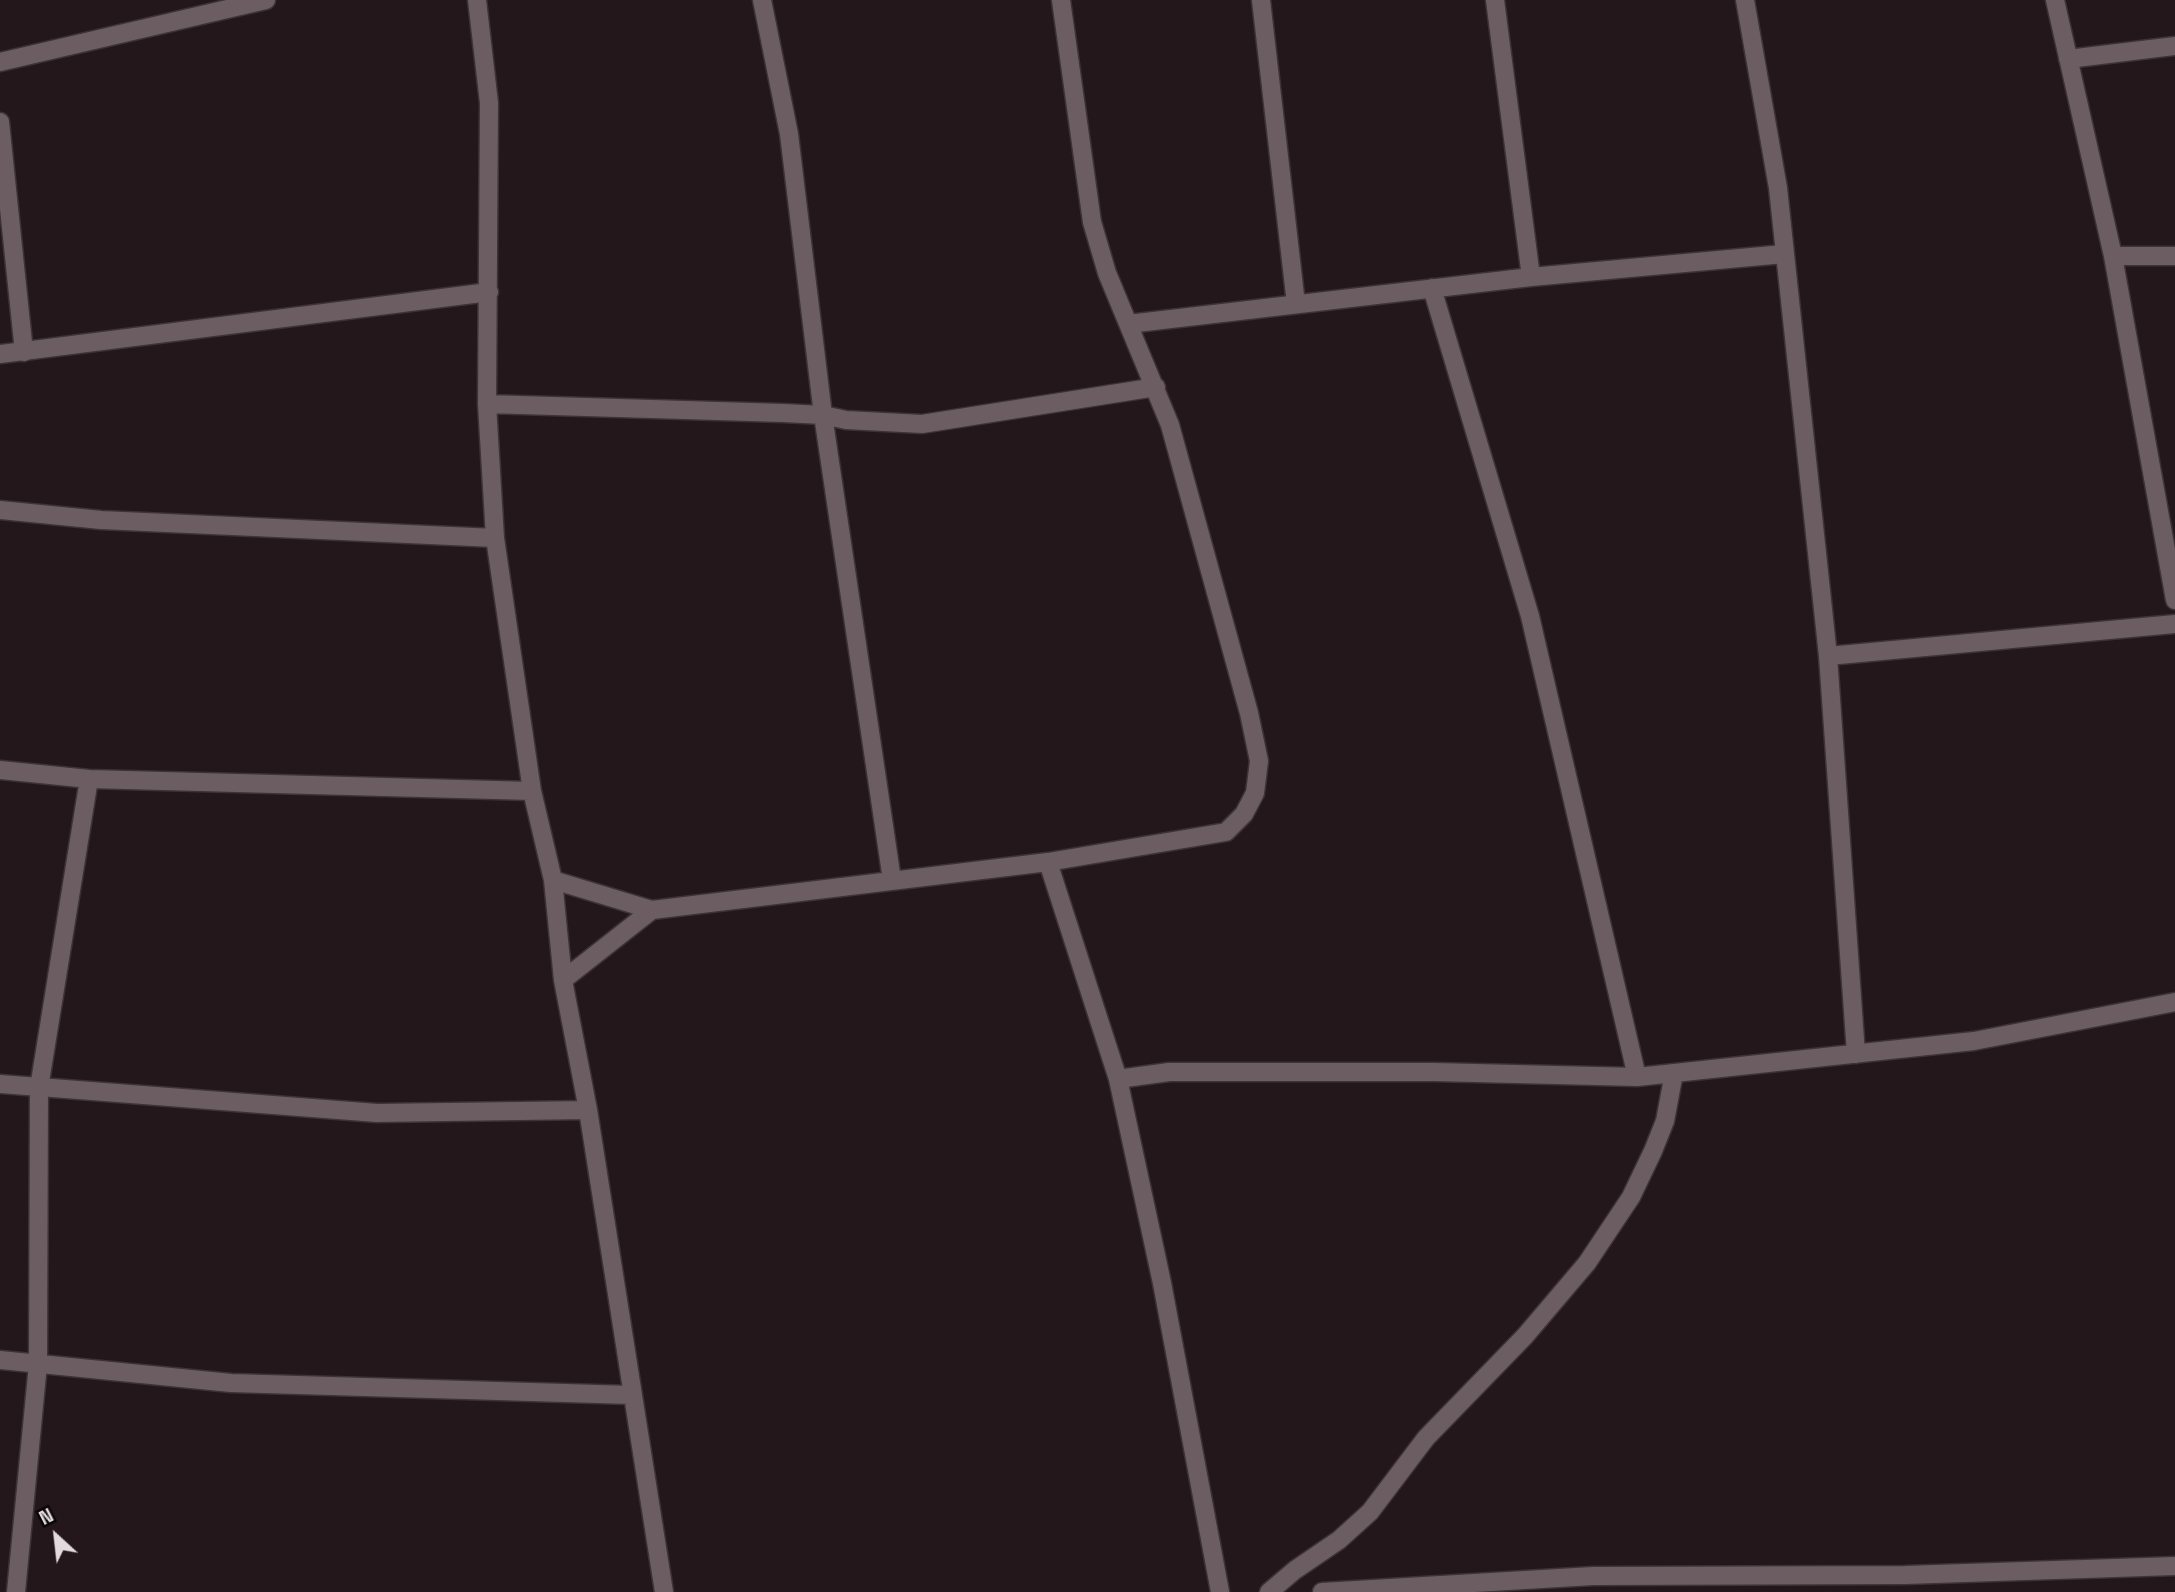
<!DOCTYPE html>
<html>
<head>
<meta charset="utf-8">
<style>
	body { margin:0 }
	#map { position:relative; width:2175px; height:1592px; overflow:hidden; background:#23171c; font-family:"Space Grotesk",sans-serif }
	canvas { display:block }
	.north { position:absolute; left:21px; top:1501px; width:70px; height:70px; -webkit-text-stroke:5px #090506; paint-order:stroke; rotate:333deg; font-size:19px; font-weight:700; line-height:28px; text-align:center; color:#e3dade }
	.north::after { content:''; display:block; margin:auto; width:24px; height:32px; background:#e3dade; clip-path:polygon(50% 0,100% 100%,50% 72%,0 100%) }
</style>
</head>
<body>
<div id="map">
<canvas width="2175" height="1592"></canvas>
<div class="north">N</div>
</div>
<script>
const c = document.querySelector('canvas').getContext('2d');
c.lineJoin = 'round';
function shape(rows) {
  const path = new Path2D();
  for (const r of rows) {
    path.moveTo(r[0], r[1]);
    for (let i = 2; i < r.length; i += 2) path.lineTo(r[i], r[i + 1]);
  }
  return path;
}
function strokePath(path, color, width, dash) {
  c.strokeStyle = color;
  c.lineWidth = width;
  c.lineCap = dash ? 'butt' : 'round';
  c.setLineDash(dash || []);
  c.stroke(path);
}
const minor = shape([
	[477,0,489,103,487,404,495,538,532,791,553,880,563,980,588,1110,664,1592],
	[762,0,789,134,823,415,892,880],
	[1261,0,1296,304],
	[1495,0,1531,277],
	[1745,0,1778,188,1828,656,1856,1054],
	[2055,0,2113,256,2175,600],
	[2068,59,2175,46],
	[0,62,266,0],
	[0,122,24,352],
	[2113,256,2175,256],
	[1432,288,1530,616,1637,1077],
	[1128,324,1531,277,1784,254],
	[0,354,489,292],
	[487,404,783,413,823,415,846,420,922,424,1156,387],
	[0,510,101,520,495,538],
	[1828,656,2175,624],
	[0,770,89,779,532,791],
	[1048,862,1226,832,1244,814,1255,793,1259,761,1249,713,1170,425,1107,273,1092,222,1061,0],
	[553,880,652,910],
	[563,980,652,910,1048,862,1118,1079,1169,1072,1434,1072,1637,1077,1974,1041,2175,1002],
	[1118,1079,1162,1283,1220,1592],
	[0,1084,377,1113,588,1110],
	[0,1360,231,1383,631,1395],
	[16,1592,38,1364,39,1088,89,779],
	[1269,1592,1295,1570,1339,1540,1370,1512,1426,1438,1525,1336,1587,1263,1631,1197,1653,1151,1665,1121,1674,1073],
	[1322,1592,1593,1576,1905,1575,2175,1566]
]);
strokePath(minor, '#3b3336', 21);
strokePath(minor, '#6c5d63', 18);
</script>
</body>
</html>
